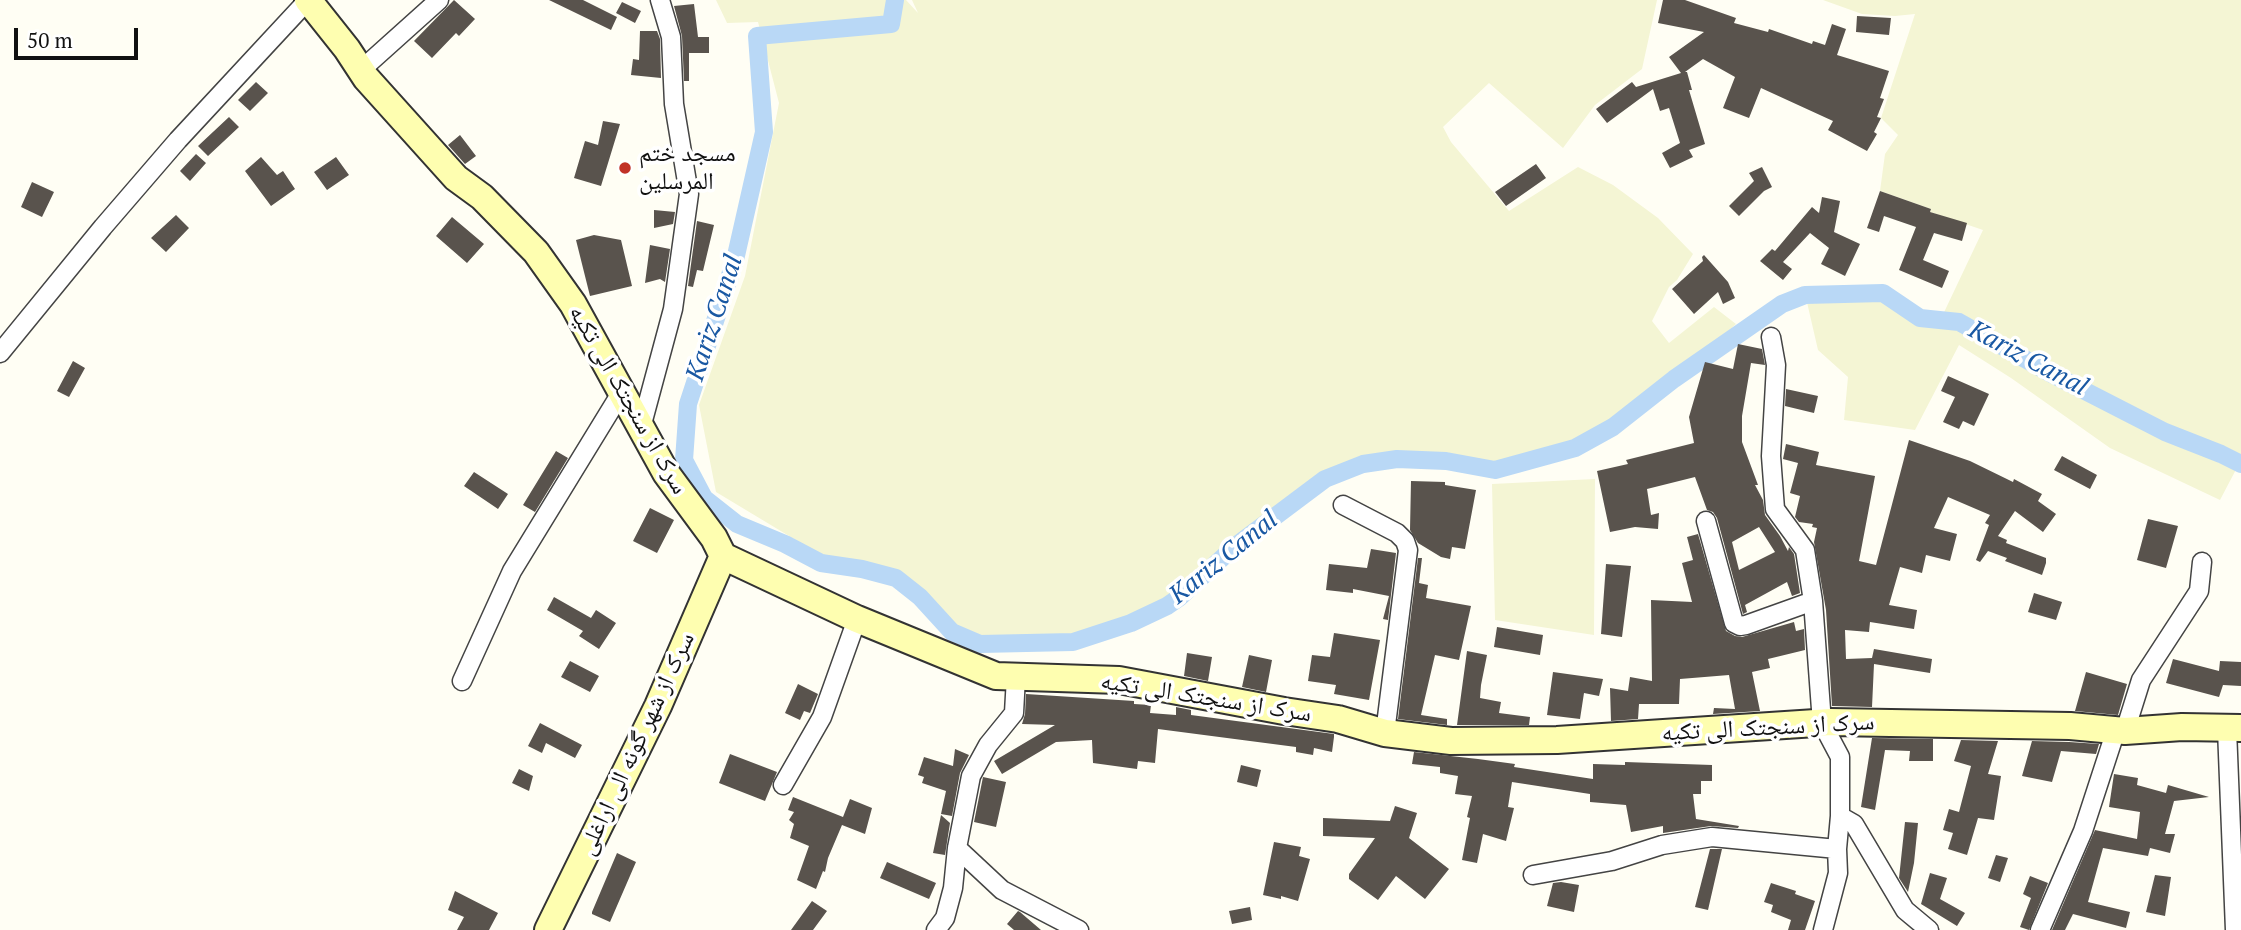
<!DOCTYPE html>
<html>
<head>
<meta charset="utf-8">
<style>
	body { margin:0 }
	#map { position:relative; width:2241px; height:930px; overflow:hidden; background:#fffef4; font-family:"PT Serif",serif }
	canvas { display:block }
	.scale { position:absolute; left:14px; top:28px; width:124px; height:32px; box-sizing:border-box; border:4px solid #111; border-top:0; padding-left:9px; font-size:21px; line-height:24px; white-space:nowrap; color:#111; -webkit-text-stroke:5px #fff; paint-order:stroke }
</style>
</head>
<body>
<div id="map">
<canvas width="2241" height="930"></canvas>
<div class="scale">50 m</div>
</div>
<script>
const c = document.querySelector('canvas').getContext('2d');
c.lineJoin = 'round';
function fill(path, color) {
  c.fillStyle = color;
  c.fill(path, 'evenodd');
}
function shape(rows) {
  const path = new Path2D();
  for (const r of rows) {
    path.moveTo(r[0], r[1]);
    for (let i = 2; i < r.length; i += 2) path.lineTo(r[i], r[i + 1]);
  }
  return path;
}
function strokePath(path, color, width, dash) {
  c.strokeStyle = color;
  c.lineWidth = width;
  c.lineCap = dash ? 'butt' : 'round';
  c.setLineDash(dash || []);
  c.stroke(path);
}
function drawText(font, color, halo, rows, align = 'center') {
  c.font = font + ' "PT Serif","Noto Naskh Arabic",serif';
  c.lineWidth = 7;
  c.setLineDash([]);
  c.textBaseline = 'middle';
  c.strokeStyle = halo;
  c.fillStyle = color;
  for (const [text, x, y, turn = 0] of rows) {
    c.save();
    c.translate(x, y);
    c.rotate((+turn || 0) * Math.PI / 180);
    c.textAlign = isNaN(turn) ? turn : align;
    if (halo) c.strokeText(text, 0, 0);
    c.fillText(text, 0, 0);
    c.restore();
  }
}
fill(shape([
	[716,0,906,0,918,13,912,0,1657,0,1642,69,1595,105,1563,148,1489,83,1443,127,1451,142,1509,211,1578,167,1613,185,1658,218,1693,254,1677,280,1669,287,1652,321,1669,343,1714,307,1736,324,1711,348,1633,402,1608,424,1573,446,1506,462,1472,462,1446,458,1387,455,1351,461,1323,474,1228,543,1172,597,1132,619,1079,634,1027,639,979,637,948,620,916,584,874,567,837,560,814,551,716,492,699,405,745,276,779,103,758,22,727,23],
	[1823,0,2241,0,2241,460,2220,500,2110,448,2011,378,1959,345,1915,430,1844,420,1848,377,1818,350,1806,298,1879,288,1911,306,1938,325,1983,230,1930,212,1931,209,1880,191,1885,154,1898,135,1881,118,1915,14,1895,16,1862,14],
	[1595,479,1594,635,1495,620,1492,484]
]), '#f4f5d4');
strokePath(shape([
	[895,0,891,24,757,36,764,132,735,260,688,404,684,460,704,498,737,524,785,544,821,563,862,569,896,578,920,597,952,632,980,644,1073,642,1131,623,1167,606,1180,597,1233,548,1325,479,1363,464,1397,459,1446,461,1495,470,1575,448,1613,427,1674,379,1782,304,1805,295,1883,293,1920,318,1959,322,2048,372,2165,432,2221,454,2241,464]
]), '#b9d8f6', 18);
fill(shape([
	[454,0,475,19,459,36,456,33,432,58,414,41],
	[549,0,583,0,617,17,611,30],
	[1663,0,1685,0,1736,18,1734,23,1768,32,1769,29,1812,44,1813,41,1825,45,1832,24,1846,29,1837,55,1889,71,1880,98,1884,99,1877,117,1881,118,1874,132,1877,134,1867,151,1828,130,1833,121,1761,88,1749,118,1723,108,1735,77,1703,59,1685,72,1687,72,1692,90,1689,90,1705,144,1689,150,1693,157,1670,168,1662,153,1680,143,1669,108,1660,111,1653,89,1607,123,1596,109,1632,82,1636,87,1681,73,1669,57,1704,32,1658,23],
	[622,2,641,11,635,23,616,13],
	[694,4,698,37,709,37,709,53,689,53,689,81,684,81,682,36,674,6],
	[1857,16,1891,18,1889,35,1856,32],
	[640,31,657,31,660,39,661,78,631,75,633,59,639,60],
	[256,82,268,93,250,111,238,100],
	[229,117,239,127,208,156,198,146],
	[603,121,620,124,601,186,574,178,585,141,598,145],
	[460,135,476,156,465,164,448,145],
	[196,154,206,163,190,181,180,171],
	[261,157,277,175,283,171,295,189,271,206,245,171],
	[336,157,349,175,327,190,314,172],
	[1536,164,1546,178,1506,206,1495,192],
	[1762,167,1772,187,1764,191,1739,216,1729,206,1754,181,1749,173],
	[32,182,54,192,42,217,21,207],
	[1880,191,1931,209,1930,212,1967,223,1962,241,1934,233,1923,260,1949,271,1942,288,1899,270,1916,227,1884,216,1879,232,1867,228],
	[1822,197,1840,201,1834,232,1860,244,1845,276,1821,264,1829,248,1810,233,1783,262,1792,269,1783,280,1760,261,1772,249,1775,251,1812,207,1819,213],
	[654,210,675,212,673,224,654,228],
	[176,215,189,228,166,252,151,238],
	[452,217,484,244,467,263,436,236],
	[697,221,714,225,703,271,697,270,693,287,688,286],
	[594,235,621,240,632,286,590,296,576,240],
	[650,245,670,249,665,282,660,279,645,283],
	[1704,255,1728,282,1735,298,1723,304,1718,292,1694,314,1672,289,1703,261,1702,257],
	[1738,344,1762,349,1765,365,1751,363,1742,416,1742,442,1758,485,1755,485,1763,500,1765,515,1780,536,1788,551,1789,547,1794,554,1800,593,1792,596,1787,582,1745,605,1747,612,1743,614,1717,518,1713,512,1707,510,1695,477,1647,489,1651,515,1659,513,1658,529,1635,527,1610,532,1597,471,1628,464,1626,460,1694,443,1689,417,1705,362,1733,369],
	[1759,527,1775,552,1739,570,1732,542],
	[73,361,85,368,69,397,57,391],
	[1948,376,1989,394,1974,426,1963,421,1959,429,1943,422,1955,397,1941,391],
	[1786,389,1818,396,1814,413,1785,406],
	[1909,440,1970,461,2013,482,2014,479,2042,494,2038,501,2056,514,2043,532,2015,511,1998,536,2007,540,2006,543,2046,558,2046,563,2042,575,2005,561,2007,558,1988,551,1980,562,1976,560,1989,525,1985,523,1990,515,1948,497,1934,528,1957,534,1950,561,1926,555,1922,573,1900,567,1889,605,1917,610,1914,629,1870,622,1869,632,1845,630,1846,659,1872,658,1874,649,1932,659,1930,673,1874,664,1872,707,1832,706,1826,610,1814,542,1817,528,1812,527,1813,524,1799,522,1795,517,1800,496,1790,493,1798,463,1783,459,1786,444,1819,452,1816,465,1875,476,1859,561,1876,565],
	[556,451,568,458,535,512,523,505],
	[2062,456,2097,475,2090,489,2054,470],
	[474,472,508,494,498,509,464,486],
	[1411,481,1445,482,1445,485,1476,490,1465,549,1452,547,1450,559,1441,557,1418,543,1410,530],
	[650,508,674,520,657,553,633,541],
	[2148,519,2178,526,2166,568,2137,560],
	[1698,534,1726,631,1735,636,1742,637,1794,622,1796,631,1804,629,1805,650,1768,659,1770,668,1752,672,1760,711,1713,714,1714,708,1735,709,1729,675,1680,679,1679,704,1639,704,1638,719,1611,721,1610,688,1628,691,1630,677,1652,681,1651,600,1692,602,1682,563,1693,560,1687,537],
	[1371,549,1396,553,1388,620,1383,619,1389,596,1353,589,1353,593,1326,590,1329,564,1367,568],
	[1418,558,1422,558,1419,583,1428,585,1426,598,1471,606,1459,660,1435,655,1421,715,1447,719,1447,725,1398,719],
	[1606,564,1631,566,1622,637,1601,634],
	[2034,593,2062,602,2056,620,2028,612],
	[554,597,591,618,596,610,616,623,599,649,579,636,583,631,547,610],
	[1497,627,1543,635,1540,655,1494,647],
	[1334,633,1380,640,1369,700,1334,694,1336,685,1308,681,1312,655,1330,657],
	[1467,651,1487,655,1481,685,1480,698,1501,702,1499,713,1530,717,1529,725,1457,725],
	[1187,653,1212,657,1208,681,1184,676],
	[1249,655,1272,660,1266,692,1242,687],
	[2173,659,2219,671,2220,661,2241,662,2241,686,2223,685,2219,697,2166,683],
	[570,661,599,676,590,692,561,677],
	[1553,672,1603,679,1599,696,1584,693,1580,719,1547,715],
	[2086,672,2127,684,2118,715,2075,711],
	[798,684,818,694,810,713,804,711,800,720,785,713],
	[1026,694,1134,701,1134,704,1151,705,1150,713,1176,715,1176,707,1191,710,1191,715,1334,734,1334,737,1332,752,1314,748,1313,755,1296,752,1296,747,1158,729,1155,763,1138,761,1137,769,1093,763,1092,740,1056,742,1002,774,994,761,1055,725,1022,724,1025,714],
	[540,723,582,745,575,758,546,743,542,753,528,746],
	[1872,738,1933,739,1933,761,1909,761,1910,751,1885,750,1875,810,1861,807],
	[1961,740,1998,741,1988,774,2001,776,1994,820,1978,818,1967,855,1948,849,1953,833,1943,830,1949,809,1959,812,1971,766,1954,761],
	[2032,741,2069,742,2099,744,2096,754,2061,751,2052,782,2022,776],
	[955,749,969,755,960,773,952,816,941,814,946,791,922,783,924,777,918,775,924,757,953,766],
	[1414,752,1478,759,1515,764,1514,767,1593,779,1593,764,1625,765,1625,762,1712,765,1712,781,1701,781,1701,794,1693,794,1696,819,1739,826,1738,828,1711,826,1663,833,1663,826,1631,832,1626,805,1590,802,1590,794,1512,782,1508,807,1514,808,1506,841,1483,834,1477,863,1462,860,1470,818,1467,817,1472,796,1455,794,1458,776,1440,773,1440,767,1412,764],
	[730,754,777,772,765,801,719,783],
	[1241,765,1261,770,1257,787,1237,782],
	[519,769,533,776,529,791,512,783],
	[2114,774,2138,778,2137,785,2166,793,2168,785,2209,797,2174,801,2165,834,2175,834,2170,853,2150,848,2148,856,2103,848,2088,902,2130,912,2126,928,2073,914,2065,930,2052,930,2095,830,2137,839,2140,812,2109,807],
	[983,777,1006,782,996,827,974,822],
	[793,797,843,817,850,799,872,808,865,834,842,825,828,858,825,872,823,871,816,889,797,880,809,846,790,838,794,824,789,820,794,812,788,810],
	[1395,806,1417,813,1409,838,1449,869,1425,899,1396,876,1378,900,1349,879,1349,874,1375,838,1323,836,1323,818,1390,821],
	[941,815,950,823,945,855,933,853],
	[1905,822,1918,823,1914,863,1908,892,1899,878],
	[1274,842,1301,847,1299,856,1310,859,1298,901,1281,896,1281,899,1263,895],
	[1710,849,1722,849,1708,910,1695,907],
	[617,853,636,862,610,922,592,914,592,912],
	[1996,855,2008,858,2000,882,1988,878],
	[887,862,936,883,929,899,880,878],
	[1930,873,1947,878,1940,899,1965,913,1957,926,1921,904],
	[2155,875,2171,877,2165,916,2146,912],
	[2030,876,2048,883,2029,930,2020,927,2031,898,2023,894],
	[1561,882,1579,885,1574,912,1547,906,1553,883],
	[1771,883,1796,891,1795,894,1815,901,1805,930,1788,930,1791,920,1771,912,1773,905,1764,902],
	[455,891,498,913,489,930,457,930,464,917,448,910],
	[812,901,827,911,813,930,791,930],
	[1250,907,1252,920,1232,924,1229,911],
	[1018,911,1020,912,1041,930,1014,930,1007,924]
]), '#59534d');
const street = shape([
	[361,70,439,0],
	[1771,337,1776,365,1771,456,1775,509,1805,550,1813,601,1822,723,1840,757,1840,816,1837,849,1838,873,1823,930],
	[0,353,103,227,178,140,308,0],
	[641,428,673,309,689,194,674,104,671,37,660,0],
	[1343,505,1397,533,1405,541,1408,550,1385,733],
	[1706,521,1734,623,1740,626,1746,625,1813,601],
	[462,681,512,571,621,393],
	[2227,729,2235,930],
	[2125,731,2141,680,2199,591,2202,562],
	[783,785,822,717,857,619],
	[1840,816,1854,824,1905,910,1929,930],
	[957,848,1002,890,1079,930],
	[1533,875,1612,861,1662,845,1712,837,1837,849],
	[936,930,945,918,953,888,957,848,971,776,988,745,1014,713,1016,677],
	[2040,930,2083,831,2116,730]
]);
const secondary = shape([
	[308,0,347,49,366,78,456,178,482,197,536,252,573,304,666,473,714,538,723,556,857,619,996,676,1119,680,1284,711,1338,719,1385,733,1451,741,1557,740,1831,722,2070,726,2125,731,2182,727,2241,728],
	[548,930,658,706,723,556]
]);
strokePath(street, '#444', 21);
strokePath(secondary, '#333', 30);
strokePath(street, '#fff', 18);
strokePath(secondary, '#fefeb0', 26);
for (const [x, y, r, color] of [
	[625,168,7,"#c13228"]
]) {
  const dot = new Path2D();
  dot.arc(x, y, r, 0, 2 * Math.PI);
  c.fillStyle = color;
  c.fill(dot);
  strokePath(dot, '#fff', 2.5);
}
drawText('24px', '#111', '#fff', [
	["مسجد ختم",639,154],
	["المرسلین",639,182]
], 'left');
drawText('24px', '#111', '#fff', [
	["سرک از سنجتک الی تکیه",628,400,60],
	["سرک از سنجتک الی تکیه",1206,698,9],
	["سرک از سنجتک الی تکیه",1768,728,-3],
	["سرک از شهر گونه الی اراغلی",637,744,-65]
]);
drawText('italic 26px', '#1958a3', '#fff', [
	["Kariz Canal",715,318,-72],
	["Kariz Canal",2028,359,28],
	["Kariz Canal",1224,558,-39]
]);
</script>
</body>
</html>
